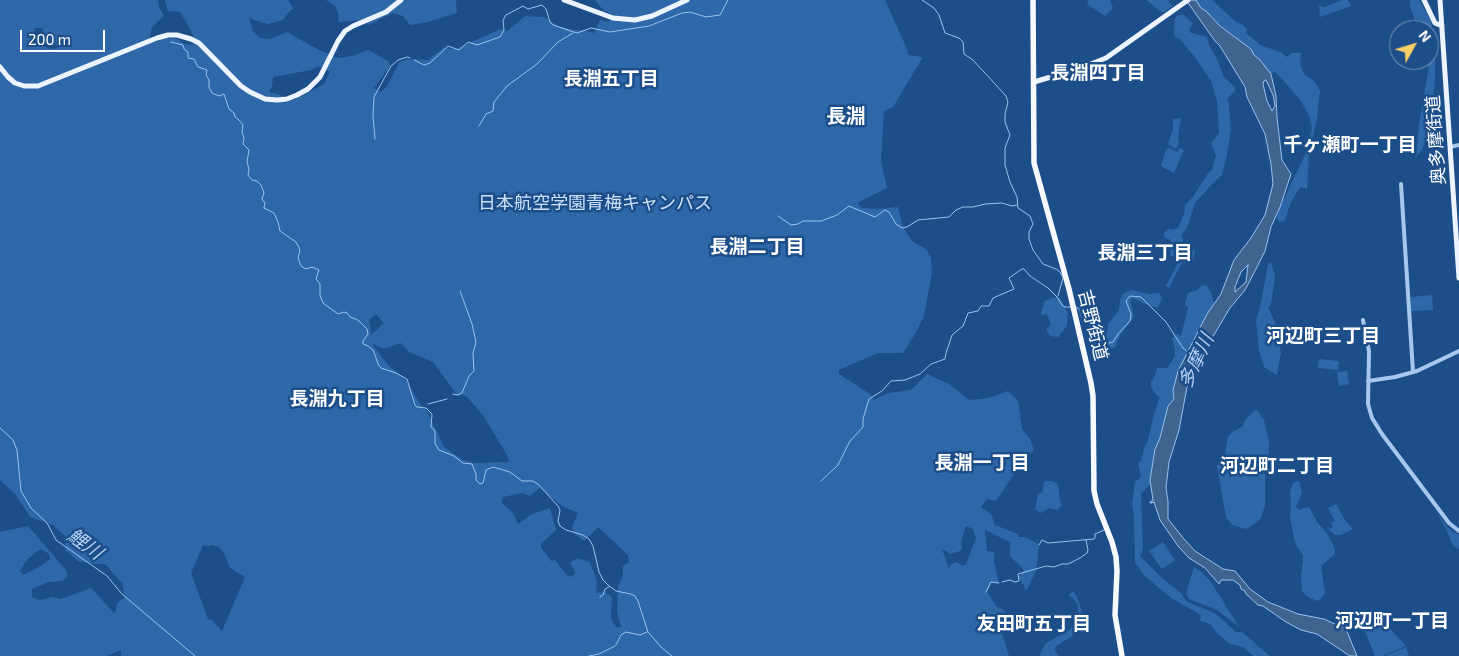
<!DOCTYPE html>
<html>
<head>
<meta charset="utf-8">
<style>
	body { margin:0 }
	#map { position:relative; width:1459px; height:656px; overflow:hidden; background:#1c4e8a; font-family:"Exo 2",sans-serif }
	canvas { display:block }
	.north { position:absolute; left:1389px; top:20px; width:50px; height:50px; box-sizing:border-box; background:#1c4e8a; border:1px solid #7795b9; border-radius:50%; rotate:51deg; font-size:14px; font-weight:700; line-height:20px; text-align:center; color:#fff }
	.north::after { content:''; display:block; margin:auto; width:18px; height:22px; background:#fdce64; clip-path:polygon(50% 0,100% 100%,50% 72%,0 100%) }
	.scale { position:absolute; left:20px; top:30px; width:85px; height:22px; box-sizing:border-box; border:2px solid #fff; border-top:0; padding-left:6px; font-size:15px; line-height:18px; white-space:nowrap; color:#fff; -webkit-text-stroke:4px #1c4e8a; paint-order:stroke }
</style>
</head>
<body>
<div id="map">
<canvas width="1459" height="656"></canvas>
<div class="north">N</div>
<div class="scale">200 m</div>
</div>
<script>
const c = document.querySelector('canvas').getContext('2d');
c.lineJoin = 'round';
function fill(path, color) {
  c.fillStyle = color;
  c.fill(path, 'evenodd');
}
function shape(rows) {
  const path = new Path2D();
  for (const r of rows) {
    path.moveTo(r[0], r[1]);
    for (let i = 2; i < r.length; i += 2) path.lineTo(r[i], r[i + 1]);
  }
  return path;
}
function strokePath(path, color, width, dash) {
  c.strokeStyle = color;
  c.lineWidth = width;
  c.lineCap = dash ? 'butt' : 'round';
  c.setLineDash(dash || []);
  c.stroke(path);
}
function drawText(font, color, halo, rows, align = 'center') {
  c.font = font + ' "Exo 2","Noto Sans JP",sans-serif';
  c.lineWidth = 5;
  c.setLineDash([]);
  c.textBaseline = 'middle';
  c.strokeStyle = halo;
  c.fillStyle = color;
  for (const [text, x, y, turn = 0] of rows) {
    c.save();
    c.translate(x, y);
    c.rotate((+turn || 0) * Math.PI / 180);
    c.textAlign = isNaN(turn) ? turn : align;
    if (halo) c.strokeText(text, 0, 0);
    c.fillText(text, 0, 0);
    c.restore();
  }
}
fill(shape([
	[0,0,158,0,159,7,164,16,152,27,150,37,153,43,165,38,178,39,184,44,194,45,193,34,185,20,180,12,168,11,165,0,288,0,293,8,287,14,283,20,267,24,249,18,253,31,260,38,270,39,287,32,319,50,338,58,352,56,368,50,388,61,390,66,374,88,381,92,387,86,399,63,407,59,428,60,443,48,456,49,501,29,507,31,525,16,544,17,559,26,573,30,584,30,594,33,600,20,607,22,615,16,603,10,595,0,885,0,907,49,908,55,923,57,893,107,884,111,881,161,887,188,857,203,862,208,877,209,898,207,903,227,912,241,926,249,931,258,932,273,924,316,915,334,903,353,878,353,839,370,839,374,870,394,874,400,888,393,911,390,927,374,949,384,969,400,989,398,1008,391,1018,401,1022,429,1030,439,1034,450,1024,459,996,501,987,499,981,507,991,514,995,525,1018,534,1018,537,1025,537,1036,543,1039,544,1036,571,1026,591,1023,584,1018,578,1024,570,1010,556,1010,542,985,530,987,551,994,552,994,561,999,584,991,582,988,590,985,591,988,593,996,606,1008,613,1010,620,1002,634,1009,656,121,656,121,650,107,656,0,656,0,532,28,526,66,570,68,577,62,581,48,582,32,589,32,597,40,600,52,597,61,599,91,588,115,614,117,603,124,598,123,584,105,564,93,564,78,561,65,550,66,537,53,525,30,517,16,495,0,480],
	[35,28,42,28,46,39,52,42,59,48,50,49,40,45,33,36],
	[318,66,330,72,324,84,302,96,285,103,281,95,269,92,272,86,273,77,311,70],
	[376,314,385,325,383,324,370,336,371,332,369,320],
	[401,343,409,352,433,362,458,396,462,394,467,397,483,415,507,455,509,462,475,463,463,460,444,447,427,411,420,404,406,380,388,365,372,344,382,348,387,348],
	[540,488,562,506,578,513,572,527,574,533,584,541,598,527,628,555,629,562,623,566,623,575,618,587,617,612,621,627,616,627,611,618,612,597,605,592,596,593,597,581,590,562,577,558,570,563,576,573,571,577,567,575,555,560,551,561,541,547,541,544,556,530,550,508,532,514,518,524,513,513,502,503,503,497,523,493,530,496],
	[966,526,973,529,976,538,966,564,963,566,956,562,950,565,950,571,942,549,951,554,960,551,962,548,961,542],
	[203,545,208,546,212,545,219,547,225,555,230,568,245,577,222,631,212,620,208,619,191,573],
	[41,549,49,554,50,559,39,567,23,575,20,571,26,561,36,552],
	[326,0,456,0,457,13,428,22,410,25,403,16,392,13,369,25,362,20,338,22,339,15,335,6],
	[1088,0,1110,0,1113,8,1105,16,1087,4],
	[1147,0,1167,0,1173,6,1164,12,1161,12],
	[1196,0,1212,0,1236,22,1242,24,1247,29,1246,33,1260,45,1280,52,1287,57,1292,53,1301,53,1300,64,1304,74,1314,81,1320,91,1317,118,1309,154,1307,189,1300,187,1290,204,1285,221,1279,222,1277,217,1280,207,1305,155,1312,128,1309,116,1301,101,1283,80,1275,72,1271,74,1260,60,1254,55,1251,49,1220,26,1206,11,1201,8],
	[1342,0,1348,0,1351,6,1320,17,1319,5,1322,7,1325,7],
	[1410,0,1419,0,1431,20,1435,55,1435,80,1429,132,1422,150,1416,157,1419,125,1429,66,1426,60,1429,60,1429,30,1419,30,1410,7],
	[1178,15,1184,15,1193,24,1189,30,1191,33,1207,37,1209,45,1217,59,1224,77,1235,87,1235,91,1228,98,1231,129,1226,160,1222,175,1214,182,1195,203,1188,225,1182,235,1184,245,1195,251,1193,261,1185,263,1178,256,1170,256,1172,243,1169,239,1165,238,1164,233,1168,229,1172,230,1178,228,1184,214,1185,205,1193,197,1208,173,1212,170,1216,155,1211,144,1219,133,1217,101,1211,81,1194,56,1180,39,1174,36,1175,18],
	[1181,118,1178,138,1179,143,1176,149,1168,144,1173,129,1173,119],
	[1168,148,1178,152,1179,148,1184,150,1174,173,1161,166,1166,149],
	[1179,261,1182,262,1169,288,1166,286],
	[1271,262,1275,276,1271,305,1268,307,1277,327,1281,353,1277,375,1264,367,1259,350,1256,320,1261,303,1268,264],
	[1206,285,1211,293,1214,303,1207,314,1178,371,1173,390,1174,399,1168,406,1160,438,1155,449,1150,478,1151,484,1141,493,1143,549,1140,556,1161,577,1182,594,1186,601,1216,614,1236,632,1242,632,1270,656,1253,656,1243,647,1230,644,1217,633,1210,624,1200,621,1201,615,1171,598,1144,575,1135,562,1134,516,1132,504,1135,482,1141,477,1138,463,1141,461,1144,448,1148,440,1154,415,1160,396,1158,397,1152,389,1153,388,1151,388,1151,382,1154,378,1157,368,1167,368,1175,356,1175,349,1172,338,1177,334,1181,336,1188,308,1185,304,1188,293,1197,290,1201,286],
	[1132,290,1149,294,1159,293,1162,298,1158,308,1145,304,1133,298,1130,301,1134,317,1120,335,1115,347,1109,350,1097,349,1091,343,1089,337,1089,327,1085,322,1082,322,1077,306,1095,314,1099,333,1102,335,1107,333,1108,324,1119,310,1120,300,1123,294],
	[1432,295,1433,310,1411,311,1411,297],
	[1052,298,1060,298,1068,313,1067,326,1058,337,1050,336,1046,329,1051,325,1047,314,1042,315,1041,312,1045,301],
	[1319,359,1339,361,1338,370,1318,368],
	[1347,371,1349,384,1339,386,1337,372],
	[1256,409,1264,420,1269,443,1269,466,1265,472,1265,505,1261,518,1256,523,1246,529,1232,525,1226,517,1217,466,1225,455,1228,437,1231,433,1242,427,1246,419],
	[1045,481,1052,481,1058,484,1061,506,1057,510,1049,508,1041,513,1035,509,1038,494,1043,492,1043,485],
	[1299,481,1302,492,1296,507,1300,510,1304,508,1309,507,1317,522,1327,533,1335,549,1335,554,1321,566,1325,593,1321,599,1317,601,1306,596,1302,591,1301,576,1303,561,1303,555,1297,547,1294,538,1290,518,1291,508,1290,492,1293,483],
	[1336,504,1345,520,1353,529,1341,535,1335,535,1328,529,1333,527,1331,523,1335,521,1328,508],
	[1437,513,1449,529,1459,535,1459,549,1453,546,1445,527],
	[1163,542,1175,560,1162,569,1149,551],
	[1194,567,1203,573,1211,582,1239,627,1217,610,1189,599,1186,593],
	[1072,592,1075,593,1083,614,1080,628,1071,637,1056,646,1055,651,1058,655,1058,656,1039,656,1046,643,1068,631,1074,625,1078,617,1078,605,1072,597,1068,596],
	[1371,613,1376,621,1365,627,1360,619],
	[1381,619,1406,646,1382,656,1375,656,1364,629],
	[1406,647,1409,656,1385,656]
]), '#2f68a8');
const water = shape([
	[1186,0,1196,0,1201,8,1206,11,1220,26,1251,49,1254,55,1260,60,1271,74,1276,96,1277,118,1282,160,1291,174,1280,207,1271,227,1265,251,1256,269,1245,290,1230,308,1203,353,1187,387,1179,430,1169,462,1166,488,1168,501,1168,519,1184,539,1195,551,1223,569,1235,571,1250,589,1268,602,1298,614,1324,619,1346,629,1357,656,1350,656,1317,634,1301,630,1286,622,1263,606,1258,605,1246,594,1245,591,1241,589,1240,585,1233,580,1221,580,1219,584,1205,568,1189,558,1178,546,1160,520,1154,502,1150,503,1150,502,1153,500,1150,480,1155,449,1160,438,1168,406,1174,399,1173,390,1178,371,1207,314,1221,294,1234,260,1251,238,1265,215,1273,184,1271,164,1265,134,1247,97,1245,87,1220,46,1215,41,1186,0],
	[1266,80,1273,95,1275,106,1272,111,1267,101,1263,84,1264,81,1266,80],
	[1248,265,1246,282,1235,292,1235,287,1241,272,1248,265]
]);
fill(water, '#406490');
strokePath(water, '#9ac2ee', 1);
strokePath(shape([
	[922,0,934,8,939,15,945,33,959,38,963,42,964,54,973,60,1006,96,1008,102,1005,114,1005,122,1010,135,1005,148,1005,165,1010,182,1017,197,1018,208,1030,216,1033,224,1029,232,1029,239,1033,250,1043,264,1056,269,1060,272,1063,278,1058,296],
	[171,42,183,45,184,49,188,52,188,58,194,59,198,67,207,70,206,75,209,80,209,87,212,93,219,96,224,94,229,109,234,113,235,117,239,120,243,125,242,132,244,138,243,144,249,150,247,162,249,169,248,175,252,180,257,181,261,185,264,193,262,199,265,203,264,208,274,213,278,222,280,231,296,242,300,250,298,258,301,266,306,269,312,267,319,270,316,279,320,284,320,295,323,303,338,314,344,312,347,313,350,317,358,320,367,329,368,334,363,341,363,344,368,346,373,350,379,366,381,368,396,373,407,379,415,405,417,407,426,408,432,414,431,427,435,431,435,444,439,450,454,456,463,463,472,464,476,474,476,480,480,484,483,483,486,470,493,467,510,472,522,481,533,481,538,484,558,506,560,510,558,521,560,526,566,530,583,535,589,539,593,546,599,572,603,580,608,585,616,591,631,594,635,596,638,601,648,632,661,647,672,656],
	[414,60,424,65,430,63,448,46,459,50,468,42,477,45,500,37,504,30,503,20,506,15,523,6,528,9,542,5,546,9,550,22,553,25,577,33,591,28,610,32,649,26,682,13,690,12,706,17,720,15,728,0],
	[479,126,486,114,493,111,494,102,507,86,537,64,558,42,573,33],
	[375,139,373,116,374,97,391,66,398,60,407,57,410,58],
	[778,216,791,225,798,224,803,221,821,221,837,215,849,206,875,217,885,210,889,212,896,224,902,228,907,227,918,220,949,217,956,210,963,207,973,207,985,204,1002,203,1012,206,1017,205],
	[1076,307,1087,314,1095,322,1092,331,1093,336,1100,342,1109,343,1113,342,1118,334,1130,321,1131,314,1126,301,1130,296,1141,297,1166,322,1183,348,1188,352],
	[453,394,458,395,462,393,469,376,474,371,473,353,476,342,472,324,460,291],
	[428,404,447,399],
	[0,428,13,440,17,450,21,491,31,508,47,523,56,540,107,576,122,594,195,656],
	[821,481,838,465,850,441,863,427,863,419,869,399,882,391,891,381,905,380,920,374,931,364,945,359,946,353,952,335,963,326,968,313,978,311,981,306,989,306,993,298,1014,289,1009,278,1022,269,1024,269,1030,276,1048,288,1057,297,1062,305,1065,307,1072,307],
	[1151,503,1154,502],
	[1039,545,1042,540,1048,543,1094,539,1095,538,1095,534,1104,530],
	[1002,582,1010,580,1015,582,1019,581,1018,574,1046,566,1054,567,1062,564,1068,564,1080,558,1087,553,1088,550,1086,540],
	[986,592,991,582,999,583],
	[600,597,603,595,605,589,609,587],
	[616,645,621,635,626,632,640,635,647,632],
	[589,656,599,654,615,646]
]), '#9ac2ee', 1);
strokePath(shape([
	[1450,147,1459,145],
	[1401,184,1413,372],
	[1363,320,1369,351,1368,404,1372,418,1382,434,1449,523,1459,531],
	[1368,381,1395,377,1417,371,1459,351]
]), '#a7c7ec', 4);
strokePath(shape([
	[564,0,613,18,635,20,652,16,687,0],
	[1424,0,1435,23,1442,26],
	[1440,0,1459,278],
	[0,67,8,77,15,83,24,86,38,86,157,38,168,35,177,35,191,39,199,43,241,86,250,92,265,99,277,100,287,99,297,95,308,89,320,77,338,41,345,31,353,26,386,12,401,0],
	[1034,82,1081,68,1106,58,1188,0]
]), '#ecf4ff', 5);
strokePath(shape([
	[1033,0,1034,163,1069,289,1091,383,1093,396,1094,491,1097,504,1112,542,1116,557,1117,571,1115,615,1122,656]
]), '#f6faff', 5.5);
drawText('18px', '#fff', '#1c4e8a', [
	["奥多摩街道",1436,140,-94],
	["吉野街道",1093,325,76]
]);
drawText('18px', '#cce1f9', '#1c4e8a', [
	["日本航空学園青梅キャンパス",595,203]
]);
drawText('bold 19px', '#fff', '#1c4e8a', [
	["長淵四丁目",1098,73],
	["長淵五丁目",611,79],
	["千ヶ瀬町一丁目",1350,145],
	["長淵二丁目",757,247],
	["長淵三丁目",1145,253],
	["河辺町三丁目",1323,336],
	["長淵九丁目",337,399],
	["長淵一丁目",982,463],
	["河辺町二丁目",1277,466],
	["河辺町一丁目",1392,621],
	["友田町五丁目",1034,624]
]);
drawText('italic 19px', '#b3d1f4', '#1c4e8a', [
	["多摩川",1196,361,-65],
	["鯉川",85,544,36]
]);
drawText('bold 20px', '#fff', '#1c4e8a', [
	["長淵",846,116]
]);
</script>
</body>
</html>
